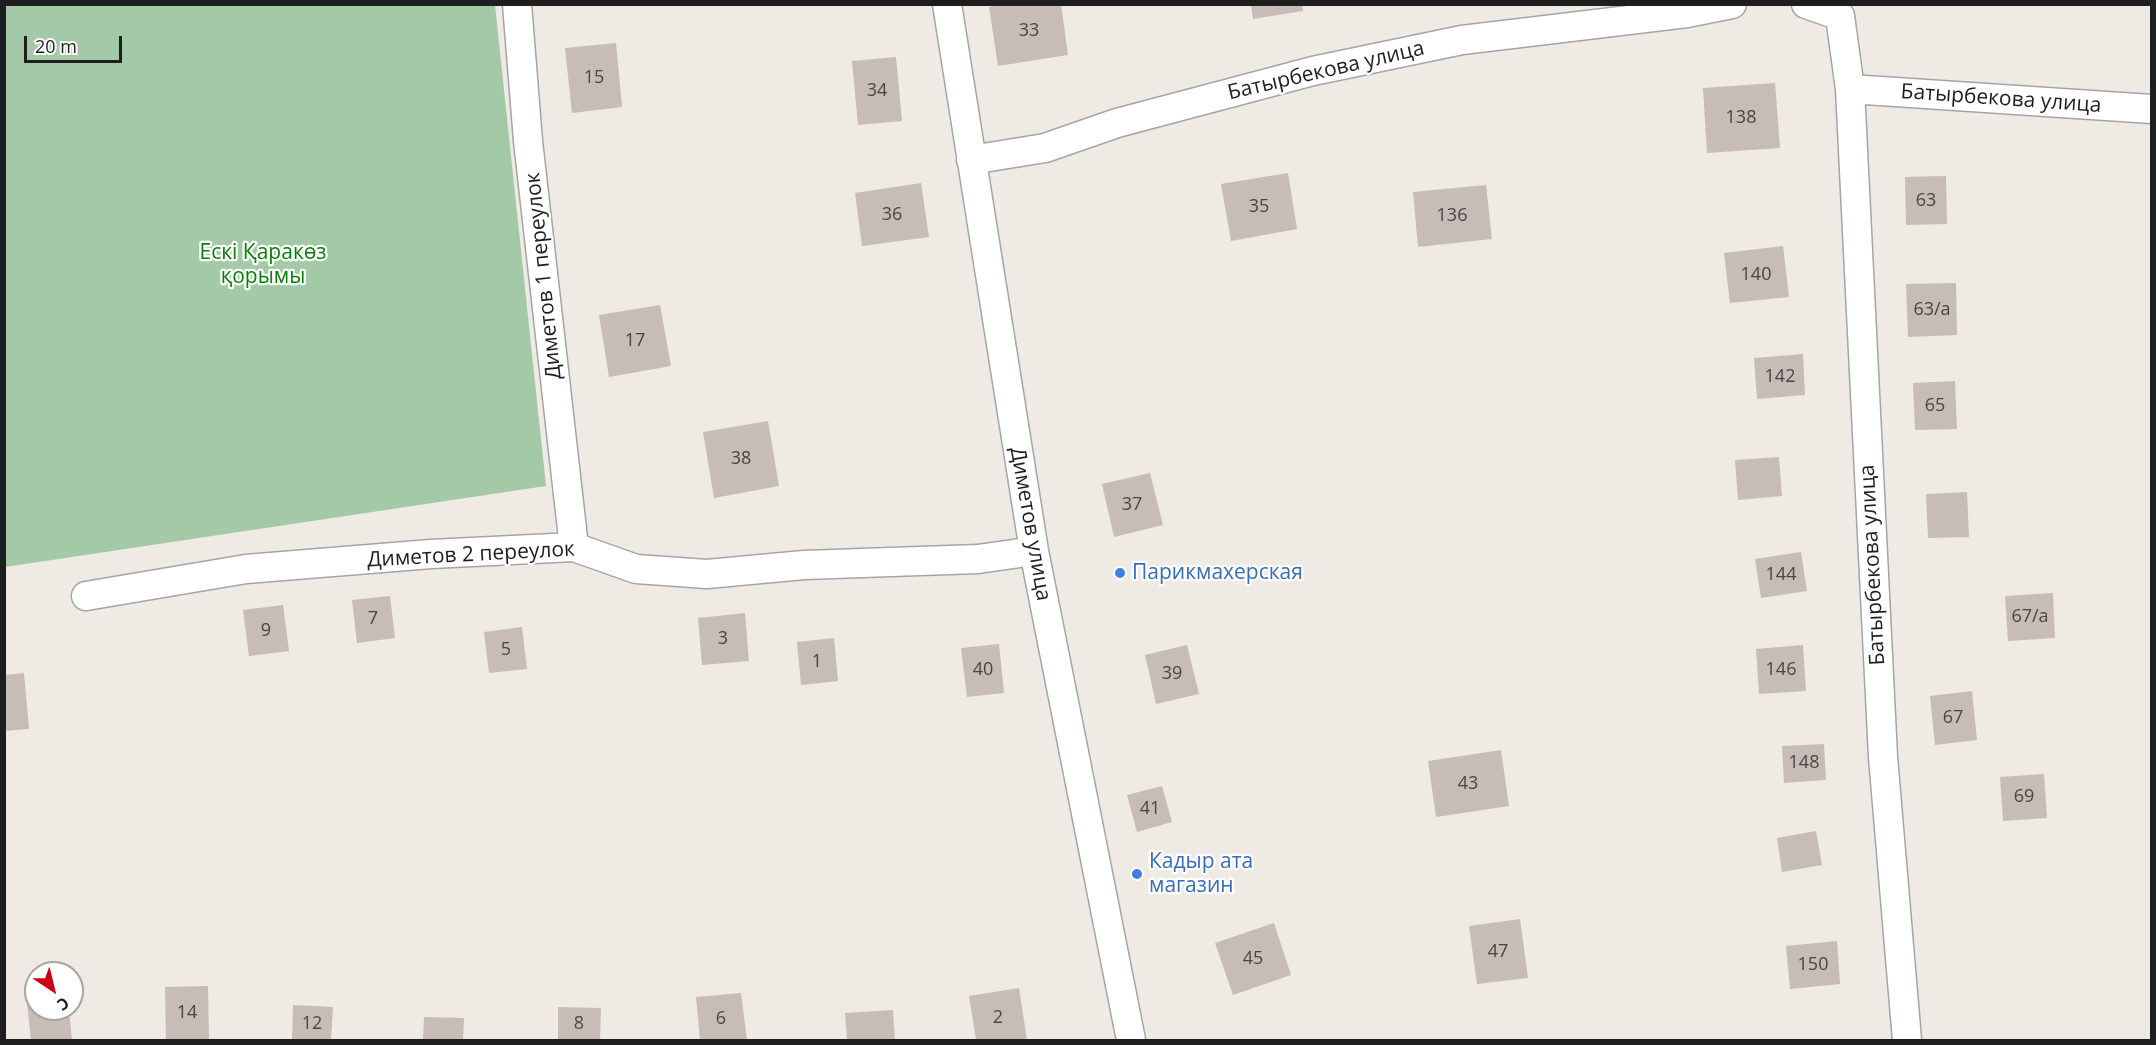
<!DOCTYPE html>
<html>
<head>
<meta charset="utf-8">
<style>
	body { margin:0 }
	#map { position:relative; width:2156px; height:1045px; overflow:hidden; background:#efeae3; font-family:"Open Sans",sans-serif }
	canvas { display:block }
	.frame { position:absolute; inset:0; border:6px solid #1e1e1e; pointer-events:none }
	.north { position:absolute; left:24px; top:961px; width:60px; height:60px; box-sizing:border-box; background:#fff; border:2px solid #a5a5a5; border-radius:50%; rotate:145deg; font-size:16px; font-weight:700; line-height:24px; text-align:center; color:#1e1e1e }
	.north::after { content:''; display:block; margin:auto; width:21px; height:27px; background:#cb0013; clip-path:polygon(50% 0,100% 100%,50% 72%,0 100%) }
	.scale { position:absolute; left:24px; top:36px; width:98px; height:27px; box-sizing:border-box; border:3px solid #1e1e1e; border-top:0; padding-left:8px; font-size:18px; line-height:21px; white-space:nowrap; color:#1e1e1e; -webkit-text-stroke:4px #fff; paint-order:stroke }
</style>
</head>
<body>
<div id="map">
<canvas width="2156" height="1045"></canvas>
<div class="frame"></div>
<div class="north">С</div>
<div class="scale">20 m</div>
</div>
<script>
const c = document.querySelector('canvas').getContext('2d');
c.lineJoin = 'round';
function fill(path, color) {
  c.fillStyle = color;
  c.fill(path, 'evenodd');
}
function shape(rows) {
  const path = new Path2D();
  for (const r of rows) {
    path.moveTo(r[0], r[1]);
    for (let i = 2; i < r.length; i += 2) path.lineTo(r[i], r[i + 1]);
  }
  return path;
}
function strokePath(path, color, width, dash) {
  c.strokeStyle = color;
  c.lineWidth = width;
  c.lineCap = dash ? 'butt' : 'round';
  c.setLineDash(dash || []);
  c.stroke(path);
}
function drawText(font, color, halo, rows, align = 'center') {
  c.font = font + ' "Open Sans",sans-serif';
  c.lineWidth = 4.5;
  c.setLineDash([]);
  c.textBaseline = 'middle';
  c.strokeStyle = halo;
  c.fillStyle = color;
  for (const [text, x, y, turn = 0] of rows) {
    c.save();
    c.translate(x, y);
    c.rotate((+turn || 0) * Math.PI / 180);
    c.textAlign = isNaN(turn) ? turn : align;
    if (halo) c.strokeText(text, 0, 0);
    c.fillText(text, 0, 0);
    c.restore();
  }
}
fill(shape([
	[4,5,495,5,546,486,5,567]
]), '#a4c9a6');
fill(shape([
	[1008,4,1061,4,1068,55,998,66,989,7],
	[1251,4,1302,4,1303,11,1253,19],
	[616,43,622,107,572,113,565,48],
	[896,57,902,121,858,125,852,61],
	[1775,83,1780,148,1707,153,1703,88],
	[1288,173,1297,229,1231,241,1221,184],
	[1946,176,1947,224,1906,225,1905,177],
	[921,183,929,237,862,246,855,193],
	[1486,185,1492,239,1418,247,1413,192],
	[1783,246,1789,297,1730,303,1724,253],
	[1956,283,1957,335,1908,337,1906,284],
	[660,305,671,366,609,377,599,315],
	[1803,354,1805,395,1757,399,1754,358],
	[1955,381,1957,429,1915,430,1913,383],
	[768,421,779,486,714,498,703,432],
	[1779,457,1782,496,1738,500,1735,460],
	[1150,473,1163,525,1114,537,1102,484],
	[1967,492,1969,537,1928,538,1926,494],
	[1801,552,1807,591,1761,598,1755,559],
	[2053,593,2055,638,2008,641,2005,596],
	[390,596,395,638,357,643,352,600],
	[283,605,289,651,249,656,243,610],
	[745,613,749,661,702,665,698,618],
	[522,627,527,669,489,673,484,632],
	[834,638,838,681,801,685,797,642],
	[999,644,1004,693,967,697,961,648],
	[1187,645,1199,694,1156,704,1145,655],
	[1803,645,1806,691,1759,694,1756,649],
	[24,673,29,729,4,731,4,675],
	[1972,691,1977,740,1935,745,1930,696],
	[1824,744,1826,780,1784,783,1782,746],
	[1501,750,1509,806,1436,817,1428,761],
	[2044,774,2047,818,2003,821,2000,777],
	[1162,786,1172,822,1137,832,1127,795],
	[1816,831,1822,865,1782,872,1777,838],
	[1520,919,1528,978,1477,984,1469,926],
	[1274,923,1291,975,1233,995,1215,943],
	[1837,941,1840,984,1790,989,1786,946],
	[208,986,209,1039,166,1039,165,987],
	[1019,988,1027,1040,976,1040,969,996],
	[741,993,747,1040,700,1040,696,997],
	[36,1000,36,1009,69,1009,72,1040,31,1040,27,1002],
	[293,1005,333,1007,331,1040,292,1040],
	[558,1007,601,1008,600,1040,558,1040],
	[893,1010,895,1040,847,1040,845,1013],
	[424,1017,464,1018,463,1040,423,1040]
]), '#c7bcb6');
const street = shape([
	[517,4,528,141,574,547],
	[947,4,1034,551,1131,1040],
	[1806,4,1840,16,1850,89,2152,109],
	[1850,89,1883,757,1907,1040],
	[971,160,1045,148,1117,123,1313,71,1462,40,1687,13,1732,4],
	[86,596,246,569,431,554,574,547,636,569,707,574,804,565,978,559,1034,551]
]);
strokePath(street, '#a5a5a5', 31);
strokePath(street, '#fff', 28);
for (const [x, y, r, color] of [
	[1120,573,6,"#3f7fe0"],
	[1137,874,6,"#3f7fe0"]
]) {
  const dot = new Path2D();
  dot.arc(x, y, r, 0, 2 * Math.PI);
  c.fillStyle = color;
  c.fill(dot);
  strokePath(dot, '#fff', 2);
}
drawText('18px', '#484644', null, [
	["33",1029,31],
	["15",594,78],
	["34",877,91],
	["138",1741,118],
	["63",1926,201],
	["35",1259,207],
	["36",892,215],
	["136",1452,216],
	["140",1756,275],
	["63/а",1932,310],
	["17",635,341],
	["142",1780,377],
	["65",1935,406],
	["38",741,459],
	["37",1132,505],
	["144",1781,575],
	["67/а",2030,617],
	["7",373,619],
	["9",266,631],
	["3",723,639],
	["5",506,650],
	["1",817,662],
	["40",983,670],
	["146",1781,670],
	["39",1172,674],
	["67",1953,718],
	["148",1804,763],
	["43",1468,784],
	["69",2024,797],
	["41",1150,809],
	["47",1498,952],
	["45",1253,959],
	["150",1813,965],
	["14",187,1013],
	["2",998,1018],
	["6",721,1019],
	["12",312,1024],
	["8",579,1024]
]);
drawText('21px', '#1e1e1e', '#fff', [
	["Батырбекова улица",1326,71,-13],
	["Батырбекова улица",2001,99,4],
	["Диметов 1 переулок",544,276,-96],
	["Диметов улица",1030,524,80],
	["Диметов 2 переулок",471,555,-3],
	["Батырбекова улица",1873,565,-93]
]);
drawText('21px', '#097f08', '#fff', [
	["Ескі Қаракөз",263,253],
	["қорымы",263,277]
]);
drawText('21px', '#366cbe', '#fff', [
	["Парикмахерская",1132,573],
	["Кадыр ата",1149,862],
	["магазин",1149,886]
], 'left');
</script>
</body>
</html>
